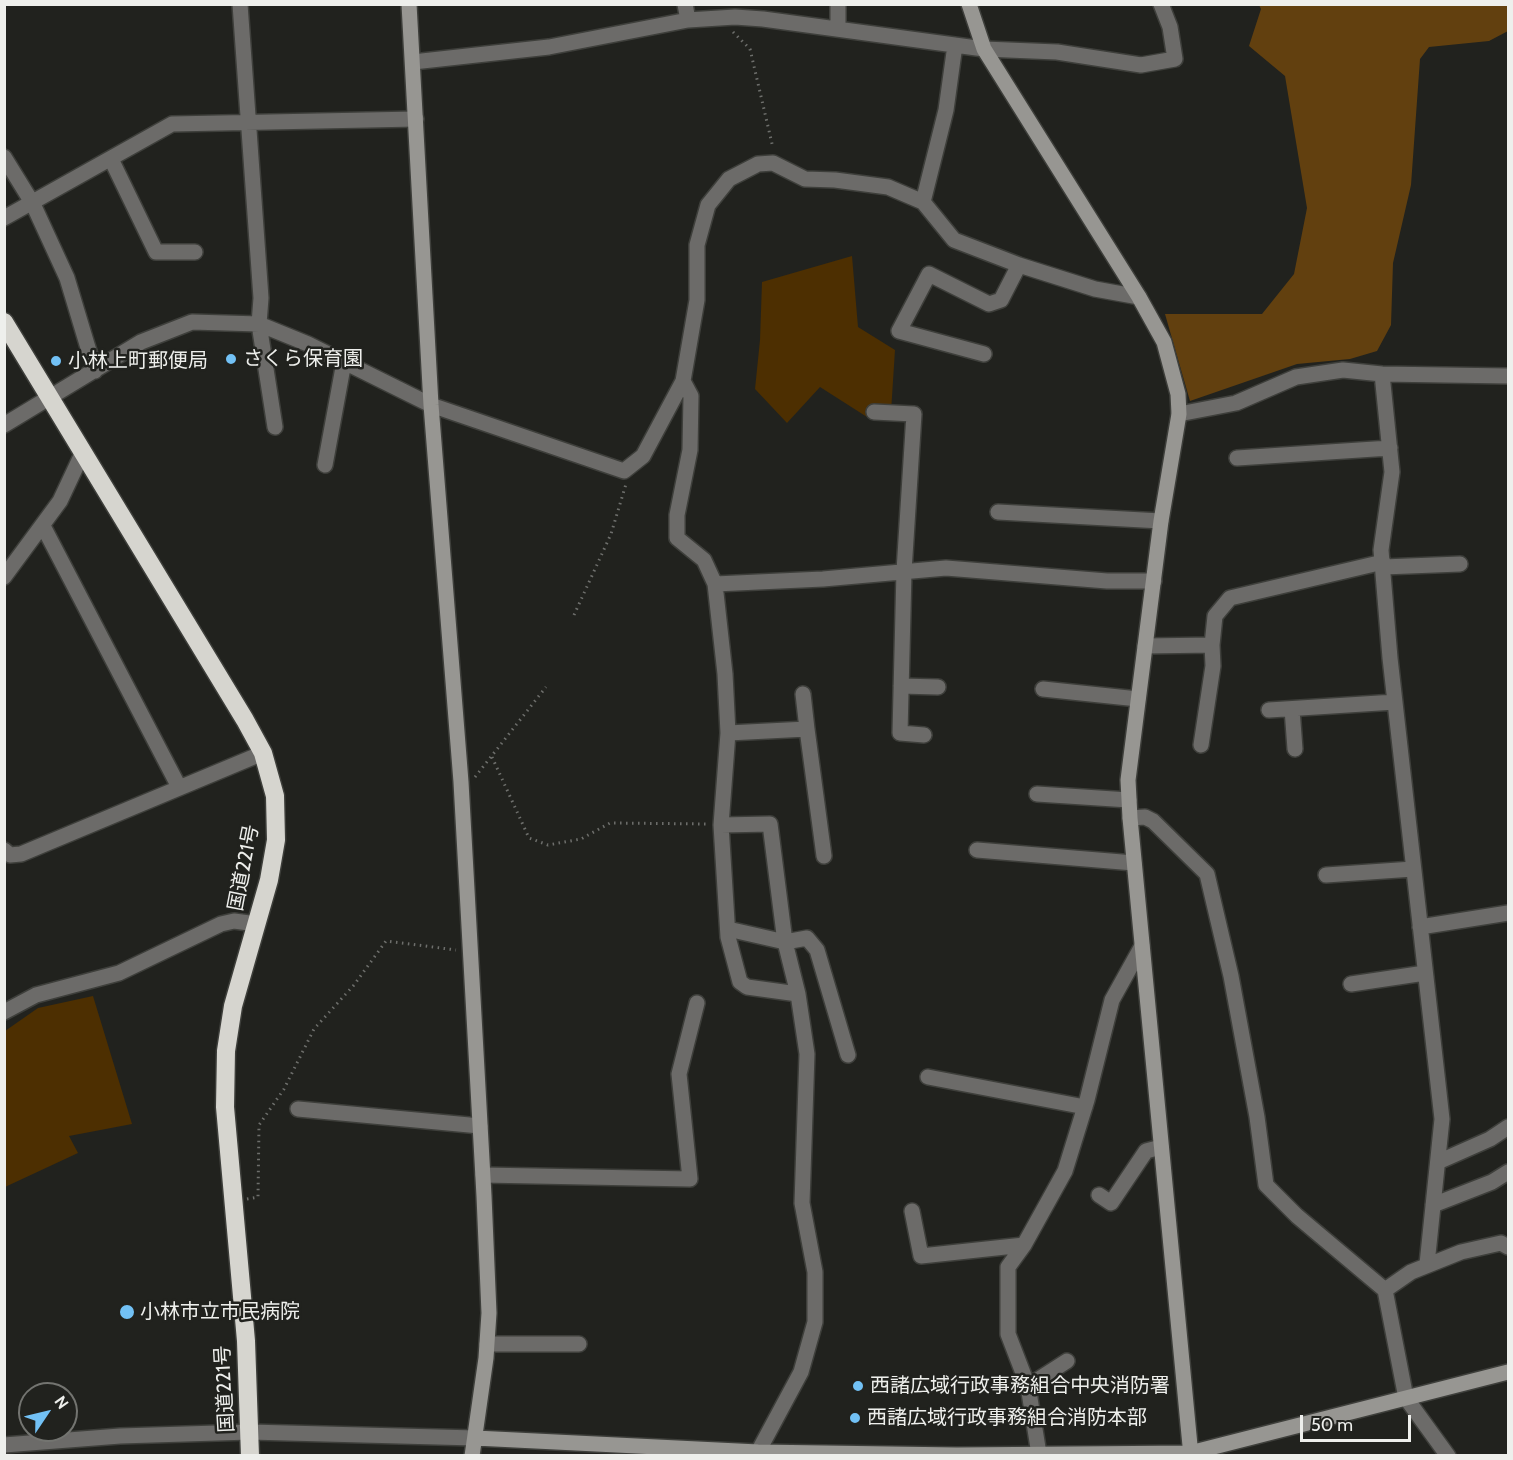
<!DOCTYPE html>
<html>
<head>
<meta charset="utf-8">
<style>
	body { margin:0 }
	#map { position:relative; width:1513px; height:1460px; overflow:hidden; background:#21221e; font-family:Cabin,sans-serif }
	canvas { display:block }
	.frame { position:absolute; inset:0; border:6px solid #eeefec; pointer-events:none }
	.north { position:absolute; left:18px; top:1382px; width:60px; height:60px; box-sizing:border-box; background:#21221e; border:2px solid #737470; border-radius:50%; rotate:55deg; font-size:16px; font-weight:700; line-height:24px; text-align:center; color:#eeefec }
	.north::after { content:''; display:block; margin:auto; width:21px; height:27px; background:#72c1f5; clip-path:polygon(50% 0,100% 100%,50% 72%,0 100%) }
	.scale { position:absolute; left:1300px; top:1415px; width:111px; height:27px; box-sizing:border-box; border:3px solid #eeefec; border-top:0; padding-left:8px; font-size:18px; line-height:21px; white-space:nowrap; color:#eeefec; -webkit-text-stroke:4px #21221e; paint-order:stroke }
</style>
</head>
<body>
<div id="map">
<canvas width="1513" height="1460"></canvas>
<div class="frame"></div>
<div class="north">N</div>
<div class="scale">50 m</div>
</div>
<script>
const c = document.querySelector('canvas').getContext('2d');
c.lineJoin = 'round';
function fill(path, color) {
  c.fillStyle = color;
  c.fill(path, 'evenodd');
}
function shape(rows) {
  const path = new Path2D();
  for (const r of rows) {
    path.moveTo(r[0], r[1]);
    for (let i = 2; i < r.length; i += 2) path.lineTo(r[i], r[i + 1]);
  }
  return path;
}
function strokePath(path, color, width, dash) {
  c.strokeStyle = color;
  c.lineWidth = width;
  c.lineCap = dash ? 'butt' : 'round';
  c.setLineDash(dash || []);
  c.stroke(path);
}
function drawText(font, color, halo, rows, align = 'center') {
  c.font = font + ' Cabin,"Noto Sans JP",sans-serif';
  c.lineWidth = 5;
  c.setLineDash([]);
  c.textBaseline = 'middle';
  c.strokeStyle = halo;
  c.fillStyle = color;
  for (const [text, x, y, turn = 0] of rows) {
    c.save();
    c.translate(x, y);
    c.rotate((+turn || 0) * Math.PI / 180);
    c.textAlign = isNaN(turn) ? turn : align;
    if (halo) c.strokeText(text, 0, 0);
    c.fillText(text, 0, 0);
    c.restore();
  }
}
fill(shape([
	[852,256,858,327,895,350,891,412,867,417,820,387,787,423,755,389,760,340,762,282],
	[93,996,132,1124,69,1136,78,1153,5,1187,5,1031,38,1008]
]), '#4d2f01');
fill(shape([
	[1259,5,1508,5,1508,31,1489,41,1429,47,1420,59,1411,185,1393,263,1391,325,1377,351,1350,359,1297,364,1190,401,1165,314,1262,314,1294,274,1307,208,1285,76,1249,46,1261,9]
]), '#62400f');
const street = shape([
	[240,4,261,298,259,324,275,427],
	[685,4,688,20],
	[838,4,838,29],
	[413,62,549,47,688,20,735,17,763,19,984,49,1057,52,1141,65,1175,59,1170,27,1161,4],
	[4,157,33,204,67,278,95,371],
	[111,159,156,252,195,252],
	[923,202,946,110,955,45],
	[4,218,172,124,416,119],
	[984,354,899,331,929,274,989,304,1001,300,1019,265],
	[1382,374,1392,472,1381,550,1390,658,1442,1119,1427,1264],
	[683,381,691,396,690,450,677,515,677,538,704,560,715,584,725,674,728,733,721,825,728,937,740,982,747,987,798,994,807,1054,802,1203,815,1272,815,1322,801,1372,758,1452],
	[874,412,914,414,904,571,900,733,924,735],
	[1179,414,1236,403,1296,377,1343,370,1382,374,1508,376],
	[4,425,141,342,192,322,259,324,308,344,431,405,624,471,643,456,683,381,697,300,697,245,708,205,729,179,758,164,773,163,805,179,835,180,888,187,923,202,954,240,1019,265,1095,289,1139,297],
	[1237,458,1390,448],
	[325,465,344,362],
	[998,512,1161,521],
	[43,526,179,787],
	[1383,567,1460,564],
	[4,577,60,501,83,452],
	[715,584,823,579,946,568,1107,581,1154,581],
	[1145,646,1212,645,1215,616,1230,598,1383,562],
	[901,686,938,687],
	[1043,689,1138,699],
	[803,694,807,729],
	[1292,709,1295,749],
	[1269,710,1395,702],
	[728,733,807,729,824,856],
	[1201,745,1213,666,1212,645],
	[1037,794,1129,800],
	[1130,818,1145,817,1153,821,1207,874,1231,976,1257,1117,1266,1185,1297,1216,1385,1290,1406,1398,1448,1456],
	[721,825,770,824,785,942,798,994],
	[4,850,10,855,21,854,263,753],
	[977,850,1134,863],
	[1326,875,1413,869],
	[1420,927,1508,913],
	[728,929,785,942,807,938,817,950,848,1055],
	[1351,984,1425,973],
	[4,1012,36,995,119,973,221,924,234,921,257,924],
	[928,1077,1085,1107],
	[298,1109,480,1126],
	[1438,1162,1490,1139,1508,1127],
	[483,1175,690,1179,679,1074,697,1003],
	[1099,1195,1111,1203,1146,1151,1161,1147],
	[1433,1205,1492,1182,1508,1172],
	[912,1211,921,1256,1024,1245],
	[1385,1290,1411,1272,1461,1252,1501,1243,1508,1247],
	[487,1344,579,1344],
	[1028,1386,1067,1361],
	[4,1445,120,1436,250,1432,475,1438],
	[1039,1454,1028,1386,1008,1334,1008,1267,1024,1245,1065,1171,1087,1100,1112,1000,1142,946]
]);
const secondary = shape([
	[409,4,431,405,461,782,484,1196,489,1313,486,1358,472,1456],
	[969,4,984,49,1139,297,1164,342,1178,394,1179,414,1161,521,1128,780,1130,818,1191,1456],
	[475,1438,758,1452,957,1455,1190,1453,1508,1372]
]);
const highway = shape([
	[4,322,245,720,263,753,275,796,276,840,269,880,233,1006,226,1051,225,1107,246,1341,250,1456]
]);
strokePath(street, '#3e3f3b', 18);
strokePath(secondary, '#3e3f3b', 18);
strokePath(highway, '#3e3f3b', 21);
strokePath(shape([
	[733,32,750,49,773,148],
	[574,615,611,534,626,484],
	[492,757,529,838,548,845,581,839,610,823,707,824],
	[475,777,546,687],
	[247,1199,258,1197,259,1125,284,1089,314,1029,354,985,386,941,456,950]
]), '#6e6f6c', 3, [1.5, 4.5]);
strokePath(street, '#6c6b69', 15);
strokePath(secondary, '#979692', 15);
strokePath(highway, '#d6d5cf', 18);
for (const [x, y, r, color] of [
	[231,359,6,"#72c1f5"],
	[56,361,6,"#72c1f5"],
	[127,1312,8,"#72c1f5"],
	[858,1386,6,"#72c1f5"],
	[855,1418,6,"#72c1f5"]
]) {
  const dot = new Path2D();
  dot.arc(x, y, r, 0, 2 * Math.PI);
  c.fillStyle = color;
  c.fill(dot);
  strokePath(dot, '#21221e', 2);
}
drawText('20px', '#eeefec', '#21221e', [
	["さくら保育園",243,359],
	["小林上町郵便局",68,361],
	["小林市立市民病院",140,1312],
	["西諸広域行政事務組合中央消防署",870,1386],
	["西諸広域行政事務組合消防本部",867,1418]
], 'left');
drawText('20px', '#eeefec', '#21221e', [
	["国道221号",244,868,-79],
	["国道221号",225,1389,-93]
]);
</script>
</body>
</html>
